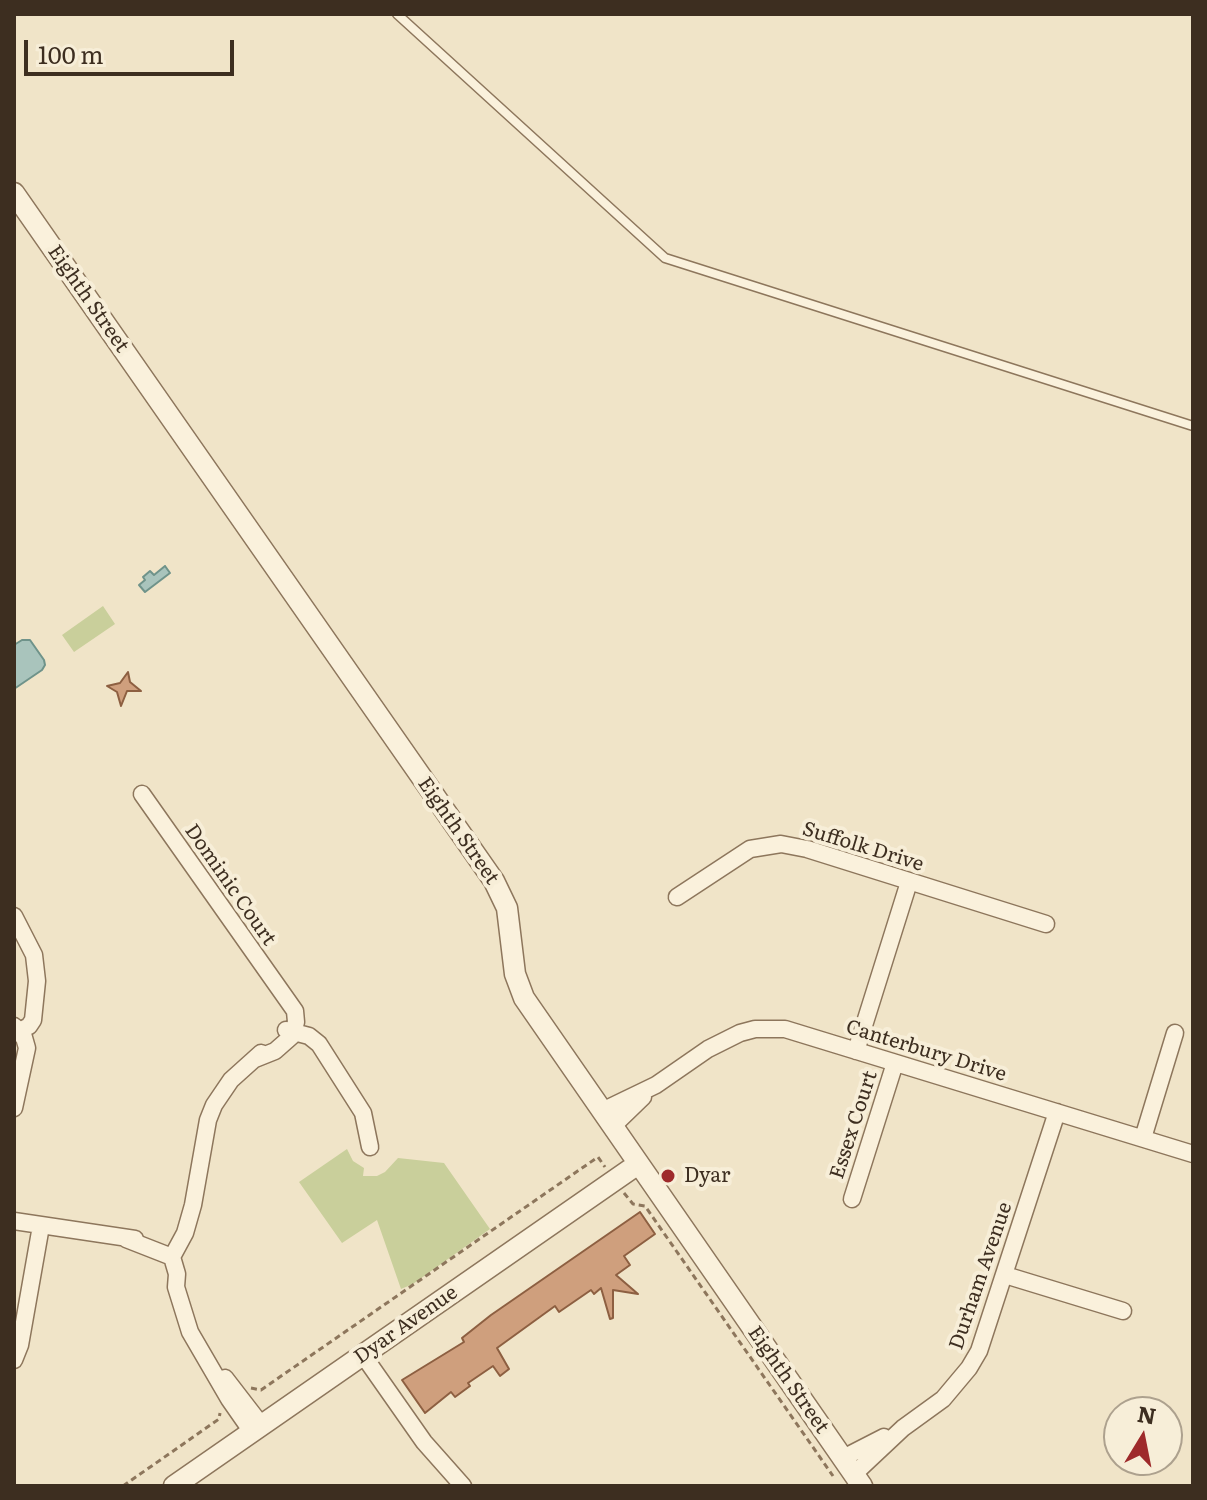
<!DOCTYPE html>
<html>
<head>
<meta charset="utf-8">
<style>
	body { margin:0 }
	#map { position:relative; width:1207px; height:1500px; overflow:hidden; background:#f0e4c8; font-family:Literata,serif }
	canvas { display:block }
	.frame { position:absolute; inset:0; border:16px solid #3d2e20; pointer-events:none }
	.north { position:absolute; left:1103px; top:1396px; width:80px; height:80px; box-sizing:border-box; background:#f7eed8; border:2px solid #ada18e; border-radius:50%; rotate:10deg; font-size:22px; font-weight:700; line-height:32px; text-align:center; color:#3d2e20 }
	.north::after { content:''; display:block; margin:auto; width:28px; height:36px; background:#9e2a2b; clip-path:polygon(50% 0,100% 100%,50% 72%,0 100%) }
	.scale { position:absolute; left:24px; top:40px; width:210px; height:36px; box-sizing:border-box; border:4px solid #3d2e20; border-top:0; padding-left:10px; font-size:24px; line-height:28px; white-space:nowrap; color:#3d2e20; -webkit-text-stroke:6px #f7eed8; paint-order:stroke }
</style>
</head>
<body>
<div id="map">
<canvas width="1207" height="1500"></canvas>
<div class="frame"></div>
<div class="north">N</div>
<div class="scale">100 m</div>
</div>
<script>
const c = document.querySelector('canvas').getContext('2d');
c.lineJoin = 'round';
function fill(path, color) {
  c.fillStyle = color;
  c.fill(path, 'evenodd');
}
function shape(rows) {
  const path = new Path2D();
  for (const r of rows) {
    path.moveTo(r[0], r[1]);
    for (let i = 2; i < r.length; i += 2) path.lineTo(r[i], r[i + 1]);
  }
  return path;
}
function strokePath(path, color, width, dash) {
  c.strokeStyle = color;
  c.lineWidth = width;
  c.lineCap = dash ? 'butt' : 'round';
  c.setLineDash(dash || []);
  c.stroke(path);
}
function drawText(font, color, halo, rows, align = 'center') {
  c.font = font + ' Literata,serif';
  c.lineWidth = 8;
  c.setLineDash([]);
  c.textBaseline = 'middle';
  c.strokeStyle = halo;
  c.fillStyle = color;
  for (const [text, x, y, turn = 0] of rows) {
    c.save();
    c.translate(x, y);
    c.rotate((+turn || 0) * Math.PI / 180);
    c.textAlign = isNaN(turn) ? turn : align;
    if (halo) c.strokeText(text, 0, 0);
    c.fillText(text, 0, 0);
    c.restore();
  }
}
fill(shape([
	[103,606,115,624,74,652,62,635],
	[347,1149,353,1161,364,1168,363,1176,377,1176,385,1172,398,1158,444,1163,490,1229,413,1284,401,1289,377,1220,342,1243,299,1182]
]), '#c9cf9b');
const water = shape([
	[165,566,170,573,145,592,139,585,145,580,143,577,150,571,154,575,165,566],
	[22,640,30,640,44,660,45,665,42,670,14,689,14,645,22,640]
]);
fill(water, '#a9c4bc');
strokePath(water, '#6f938a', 2);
const building = shape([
	[128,672,130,682,141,691,127,691,121,706,117,692,107,686,120,683,128,672],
	[640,1212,655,1234,624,1256,630,1265,616,1275,638,1294,613,1290,613,1318,610,1319,601,1288,594,1294,591,1290,559,1312,555,1306,497,1348,509,1369,500,1376,493,1366,468,1383,470,1386,455,1397,451,1392,425,1413,402,1380,464,1342,462,1338,491,1315,640,1212]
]);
fill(building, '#cf9f7d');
strokePath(building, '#8d5f41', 2);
const service = shape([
	[397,14,665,258,1193,426]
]);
const minor = shape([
	[142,794,295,1011,296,1022,292,1036,275,1051,255,1059],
	[677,897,750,849,781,844,807,849,1046,924],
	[14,916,34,955,37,981,33,1020,29,1026,14,1034],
	[14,1026,23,1034,27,1048,14,1108],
	[286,1030,309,1036,319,1044,363,1113,370,1147],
	[856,1051,909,882],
	[602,1111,656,1085,708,1049,740,1033,755,1029,785,1029,1193,1154],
	[612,1127,643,1097],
	[1143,1138,1175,1033],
	[852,1199,895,1063],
	[14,1221,135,1239],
	[126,1239,172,1257,177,1274,176,1287,190,1332,229,1399,252,1432],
	[172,1257,185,1233,193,1205,208,1120,214,1105,231,1080,261,1053],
	[1005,1275,1123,1311],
	[363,1355,424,1442,463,1486],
	[14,1360,20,1345,41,1226],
	[225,1378,262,1426],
	[843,1458,884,1437],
	[854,1474,903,1428,943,1399,969,1368,979,1351,1057,1112]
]);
const tertiary = shape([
	[14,193,494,881,507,908,515,974,524,998,862,1486],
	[174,1486,638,1164]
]);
strokePath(service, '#8d765c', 11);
strokePath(minor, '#8d765c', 19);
strokePath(tertiary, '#8d765c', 23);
strokePath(shape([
	[624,1193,633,1204,645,1206,833,1476],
	[251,1388,261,1390,598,1157,605,1167],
	[123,1486,219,1419,220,1413]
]), '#8d765c', 3, [6, 4]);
strokePath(service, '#faf1dc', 8);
strokePath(minor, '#faf1dc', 16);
strokePath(tertiary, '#faf1dc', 20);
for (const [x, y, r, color] of [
	[668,1176,8,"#9e2a2b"]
]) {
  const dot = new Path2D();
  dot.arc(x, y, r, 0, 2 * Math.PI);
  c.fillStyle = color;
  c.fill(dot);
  strokePath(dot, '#f7eed8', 3);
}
drawText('20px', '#3d2e20', '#f7eed8', [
	["Eighth Street",88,299,55],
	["Eighth Street",458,831,55],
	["Suffolk Drive",863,847,17],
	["Dominic Court",230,885,55],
	["Canterbury Drive",926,1051,17],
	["Essex Court",854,1125,-72],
	["Durham Avenue",981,1276,-71],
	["Dyar Avenue",406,1325,-35],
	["Eighth Street",788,1380,55]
]);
drawText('20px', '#3d2e20', '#f7eed8', [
	["Dyar",684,1176]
], 'left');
</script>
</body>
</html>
